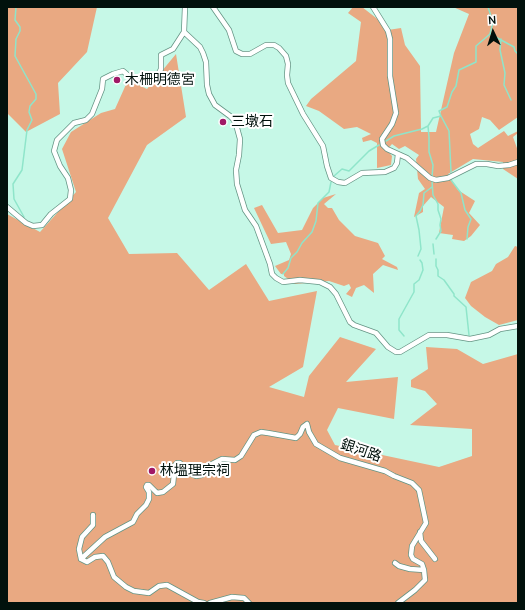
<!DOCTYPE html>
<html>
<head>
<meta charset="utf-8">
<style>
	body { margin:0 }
	#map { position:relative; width:525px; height:610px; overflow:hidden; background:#c6f8e7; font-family:Manrope,sans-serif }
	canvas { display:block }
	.frame { position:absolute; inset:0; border:8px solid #01110c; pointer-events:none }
	.north { position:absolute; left:473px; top:12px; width:40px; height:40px; -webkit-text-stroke:3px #fff; paint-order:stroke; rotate:356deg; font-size:11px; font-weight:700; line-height:16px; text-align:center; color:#01110c }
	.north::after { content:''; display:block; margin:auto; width:14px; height:18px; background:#01110c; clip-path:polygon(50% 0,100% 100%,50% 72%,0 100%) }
</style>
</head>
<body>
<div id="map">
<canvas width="525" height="610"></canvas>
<div class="frame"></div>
<div class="north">N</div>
</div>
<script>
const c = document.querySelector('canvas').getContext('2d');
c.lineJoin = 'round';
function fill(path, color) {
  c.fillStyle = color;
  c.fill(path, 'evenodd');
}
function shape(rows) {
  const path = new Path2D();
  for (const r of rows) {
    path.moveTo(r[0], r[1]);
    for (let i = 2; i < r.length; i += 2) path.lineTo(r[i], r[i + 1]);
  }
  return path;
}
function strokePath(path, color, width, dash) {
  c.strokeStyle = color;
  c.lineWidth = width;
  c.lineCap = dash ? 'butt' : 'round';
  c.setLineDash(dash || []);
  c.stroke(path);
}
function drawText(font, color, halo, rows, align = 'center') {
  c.font = font + ' Manrope,"Noto Sans TC",sans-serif';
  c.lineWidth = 4;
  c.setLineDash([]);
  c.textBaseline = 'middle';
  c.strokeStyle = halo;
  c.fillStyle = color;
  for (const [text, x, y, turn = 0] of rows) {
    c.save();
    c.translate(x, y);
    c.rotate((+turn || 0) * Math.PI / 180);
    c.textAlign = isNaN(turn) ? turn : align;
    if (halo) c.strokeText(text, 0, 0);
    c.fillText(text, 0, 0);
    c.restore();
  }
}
fill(shape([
	[7,7,97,7,87,52,58,83,60,114,26,132,7,113],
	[353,7,362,7,380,21,388,30,401,28,405,45,420,66,421,132,436,132,454,53,469,14,453,7,518,7,518,117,499,130,490,120,482,117,479,129,470,134,473,144,478,148,504,131,508,136,518,131,518,133,513,137,518,151,518,179,503,169,503,162,473,159,448,174,458,190,475,201,469,213,480,225,471,236,464,241,452,239,453,235,439,233,444,207,431,197,423,206,423,212,414,217,419,193,425,189,418,179,416,159,419,155,405,146,399,149,392,144,387,150,392,156,391,165,377,168,377,143,371,140,363,142,362,138,371,134,357,127,344,129,319,111,306,106,311,99,356,61,361,22,348,13],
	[176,54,186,117,147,145,108,218,129,254,177,253,209,290,246,264,269,301,317,291,303,367,269,387,304,397,309,376,340,337,376,349,346,382,398,377,394,419,338,408,327,430,335,445,439,467,472,456,472,429,410,425,437,404,425,391,411,387,411,380,428,369,426,347,457,349,483,364,518,354,518,603,7,603,7,214,40,232,76,192,62,149,71,132,101,113,115,109,128,80,147,89],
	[336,194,324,204,328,208,332,208,339,220,355,236,378,243,385,256,382,259,397,267,398,270,383,265,373,274,374,293,364,285,356,288,352,297,346,294,351,288,349,284,344,286,329,281,295,284,284,276,284,274,281,274,275,266,289,260,291,254,286,242,271,244,254,208,262,205,278,233,302,230,313,208,323,198],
	[515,246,518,247,518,320,499,325,485,317,471,306,465,298,471,282,492,271,496,264,508,257]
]), '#e9a982');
strokePath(shape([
	[16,7,15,20,20,27,20,31,16,39,15,56,36,94,36,99,30,106,29,112,32,120,27,130,22,170,13,184,14,199,24,217],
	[490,34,514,47,515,51,518,54],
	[501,39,500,50,505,73,504,85,511,100],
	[441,116,449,131,451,172],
	[428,126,429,137,429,152,433,165,432,177],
	[386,141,394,136,422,129,428,126,433,118,441,116,439,111,447,107,452,92,456,86,459,70,476,62,476,46,490,34,493,22,488,7],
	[334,176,342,169,349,171,369,151,379,145],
	[451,180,461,193,465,210,471,219,468,227,467,239],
	[432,181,433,195,438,204,438,210,441,219,440,225,441,231,436,239],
	[433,244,434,254],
	[418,256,421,249,419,230,416,216,420,211,423,205,424,193,432,187],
	[436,259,436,266,438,270,438,276,444,280,454,294,454,296,466,307,469,335],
	[283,274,288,268,291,258,297,252,302,243,312,232,316,221,318,203,329,192,331,182],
	[404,336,399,330,399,319,414,292,414,284,419,280,423,270,422,263,420,260]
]), '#8fe5ca', 1.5);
const street = shape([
	[213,7,229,30,236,51,242,54,250,54,266,45,274,45,279,48,286,56,288,64,287,75,288,83,303,114,323,146,327,166,331,178,338,182,345,183,362,173,385,172,394,168,397,163,398,154],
	[373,7,388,31,390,39,390,76,396,113,392,124,382,139,383,145,387,149,407,158,430,178,436,180,448,178,476,164,487,164,498,166,509,165,518,162],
	[184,32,200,47,203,53,206,62,207,85,209,94,215,105,230,116,234,120,237,128,240,139,239,155,236,170,237,184,245,210,256,226,270,264,272,274,276,278,283,282,300,280,320,282,330,287,336,294,350,322,354,325,376,333,388,347,396,352,400,352,429,335,447,335,470,339,489,335,500,329,518,326],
	[7,207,26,223,33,226,42,225,51,214,70,199,71,190,68,178,60,166,54,151,57,140,74,123,86,120,92,114,102,89,103,79,113,74,123,71,131,78,139,81,157,77,161,69,161,55,173,49,184,32,185,7],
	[420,532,421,541,435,559],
	[81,559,79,549,82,537,93,525,93,515],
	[395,563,399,566,410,569,424,570],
	[204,603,198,602,167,585,159,586,149,593,134,591,126,587,114,577,108,562,103,556,95,557,87,562,81,559,105,537,133,522,137,514,146,505,149,499,149,492,146,487,147,485,149,485,157,493,163,492,173,484,175,465,177,463,180,463,191,474,196,476,202,475,210,465,222,459,235,460,241,456,254,435,261,432,268,433,296,438,300,434,303,427,307,424,309,432,316,444,340,458,385,471,394,476,412,483,419,490,426,523,412,546,411,555,413,559,422,564,424,570,425,580,415,590,398,603],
	[210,603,232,597,244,598,249,603]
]);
strokePath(street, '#649484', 6);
strokePath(street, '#fff', 4.5);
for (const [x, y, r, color] of [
	[117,80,4,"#a01866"],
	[223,122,4,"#a01866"],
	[152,471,4,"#a01866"]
]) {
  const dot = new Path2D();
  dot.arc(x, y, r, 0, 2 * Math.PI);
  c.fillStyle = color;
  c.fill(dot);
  strokePath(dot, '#fff', 1.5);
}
drawText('14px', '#01110c', '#fff', [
	["木柵明德宮",125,80],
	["三墩石",231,122],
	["林塭理宗祠",160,471]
], 'left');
drawText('14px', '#01110c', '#fff', [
	["銀河路",361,451,19]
]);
</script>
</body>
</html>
